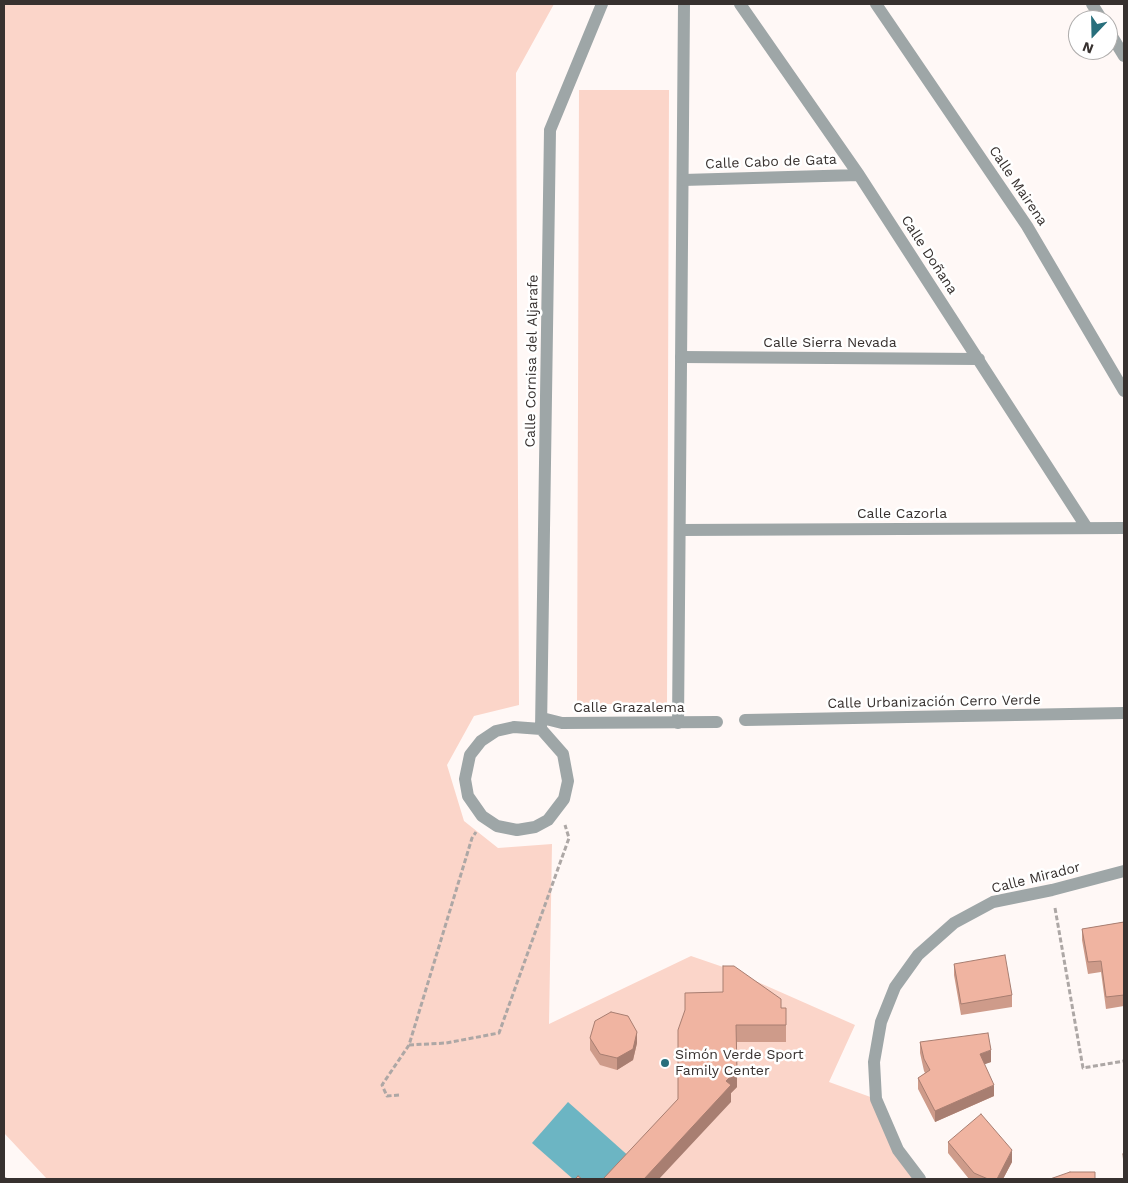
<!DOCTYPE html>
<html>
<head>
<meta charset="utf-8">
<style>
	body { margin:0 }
	#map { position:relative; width:1128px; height:1183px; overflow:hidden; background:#fff8f6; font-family:"Work Sans",sans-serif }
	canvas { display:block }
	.frame { position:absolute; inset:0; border:5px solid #37312f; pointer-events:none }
	.north { position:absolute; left:1068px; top:10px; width:50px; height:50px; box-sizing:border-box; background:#fff; border:1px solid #afadac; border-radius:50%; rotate:201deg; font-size:14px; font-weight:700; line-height:20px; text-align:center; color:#37312f }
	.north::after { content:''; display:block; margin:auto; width:18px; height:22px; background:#286f7c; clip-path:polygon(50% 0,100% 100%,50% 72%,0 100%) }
</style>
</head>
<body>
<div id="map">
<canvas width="1128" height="1183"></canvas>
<div class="frame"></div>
<div class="north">N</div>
</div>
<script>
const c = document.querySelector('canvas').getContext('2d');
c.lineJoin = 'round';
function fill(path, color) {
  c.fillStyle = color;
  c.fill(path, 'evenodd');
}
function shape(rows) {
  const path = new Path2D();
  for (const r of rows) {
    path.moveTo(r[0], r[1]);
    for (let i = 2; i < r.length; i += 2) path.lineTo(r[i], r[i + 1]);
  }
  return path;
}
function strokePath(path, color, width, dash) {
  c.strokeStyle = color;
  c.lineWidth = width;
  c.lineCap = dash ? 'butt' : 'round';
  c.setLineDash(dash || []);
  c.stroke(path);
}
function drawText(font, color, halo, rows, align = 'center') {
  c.font = font + ' "Work Sans",sans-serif';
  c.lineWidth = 5;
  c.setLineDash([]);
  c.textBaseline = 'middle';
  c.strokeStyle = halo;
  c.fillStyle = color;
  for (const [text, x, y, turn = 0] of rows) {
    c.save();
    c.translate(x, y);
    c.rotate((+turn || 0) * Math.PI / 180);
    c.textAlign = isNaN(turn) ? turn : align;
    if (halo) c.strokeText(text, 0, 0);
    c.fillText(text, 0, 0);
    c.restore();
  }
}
fill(shape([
	[4,4,554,4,516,73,519,705,474,716,447,765,464,821,498,848,552,844,549,1024,691,956,726,968,855,1025,829,1082,876,1099,920,1179,47,1179,4,1133],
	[579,90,669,90,667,704,577,704]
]), '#fbd5c9');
fill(shape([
	[568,1102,632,1159,614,1179,573,1179,532,1143]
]), '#6cb5c3');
strokePath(shape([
	[1055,908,1083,1068,1124,1061],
	[409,1045,446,1043,499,1033,569,838,565,825],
	[399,1095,387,1096,382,1085,409,1045,472,838,476,832],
	[4,1178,6,1179]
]), '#ada7a5', 3, [5, 2.5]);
strokePath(shape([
	[678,723,684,4]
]), '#9ea6a7', 12);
strokePath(shape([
	[740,4,859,175,1087,528],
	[876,4,1027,226,1124,391],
	[1092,4,1102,20],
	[1108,30,1124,56],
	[683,180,859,175],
	[681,357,979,359],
	[680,530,1124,528],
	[542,718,562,723,717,722],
	[745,720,1124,713],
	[514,727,541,729,563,754,568,781,564,799,548,820,535,827,517,830,497,826,482,816,468,796,465,779,470,755,481,741,496,731,514,727],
	[541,729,550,130,602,4],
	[920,1179,898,1150,876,1099,874,1062,881,1022,895,987,918,955,954,923,993,902,1052,890,1124,871]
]), '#9ea6a7', 12);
fill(shape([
	[1124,922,1124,1006,1106,1009,1101,972,1088,974,1082,940,1082,929],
	[954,964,1012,995,1012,1007,961,1015,954,975],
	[786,1008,786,1042,737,1042,737,1087,731,1093,731,1102,678,1099,685,1010],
	[590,1038,637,1043,633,1060,617,1070,600,1065,590,1050],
	[920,1042,991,1062,984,1064,994,1096,935,1122,918,1089,918,1078,925,1073,924,1071,920,1053],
	[948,1142,1012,1162,1003,1179,969,1179,948,1153],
	[1123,1154,1124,1154,1124,1175,1123,1166]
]), '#ce9b8a');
fill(shape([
	[637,1032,637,1043,633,1060,617,1070,617,1058],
	[991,1050,991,1062,980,1066,980,1054],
	[737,1070,737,1087,731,1093,731,1102,659,1179,644,1179,726,1081],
	[994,1085,994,1096,935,1122,935,1111],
	[1012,1150,1012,1162,1003,1179,997,1179]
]), '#a87e71');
const building = shape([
	[1124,922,1124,995,1106,997,1101,961,1088,962,1082,929,1124,922],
	[1005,955,1012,995,961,1004,954,964,1005,955],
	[723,966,734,966,781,999,781,1008,786,1008,786,1025,736,1025,737,1070,726,1081,731,1085,644,1179,603,1179,678,1099,678,1030,685,1010,685,993,723,992,723,966],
	[611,1012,628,1016,637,1032,633,1049,617,1058,600,1054,590,1038,595,1021,611,1012],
	[988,1033,991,1050,980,1054,994,1085,935,1111,918,1078,930,1070,924,1059,920,1042,988,1033],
	[981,1114,1012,1150,997,1179,988,1179,974,1173,948,1142,981,1114],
	[1123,1154,1124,1154,1124,1164,1123,1154],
	[1070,1172,1095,1172,1095,1179,1050,1179,1070,1172],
	[578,1176,582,1179,575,1179,578,1176]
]);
fill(building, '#f0b4a1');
strokePath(building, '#a87e71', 1);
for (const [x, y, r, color] of [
	[665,1063,5,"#286f7c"]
]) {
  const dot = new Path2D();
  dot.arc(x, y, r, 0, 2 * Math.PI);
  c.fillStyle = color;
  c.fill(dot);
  strokePath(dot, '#fff', 2);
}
drawText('14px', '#37312f', '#fff', [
	["Calle Cabo de Gata",771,162,-2],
	["Calle Mairena",1018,186,56],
	["Calle Doñana",929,255,57],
	["Calle Sierra Nevada",830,343],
	["Calle Cornisa del Aljarafe",532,361,-89],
	["Calle Cazorla",902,514],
	["Calle Urbanización Cerro Verde",934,702,-1],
	["Calle Grazalema",629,708],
	["Calle Mirador",1036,878,-14]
]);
drawText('14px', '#37312f', '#fff', [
	["Simón Verde Sport",675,1055],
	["Family Center",675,1071]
], 'left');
</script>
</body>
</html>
